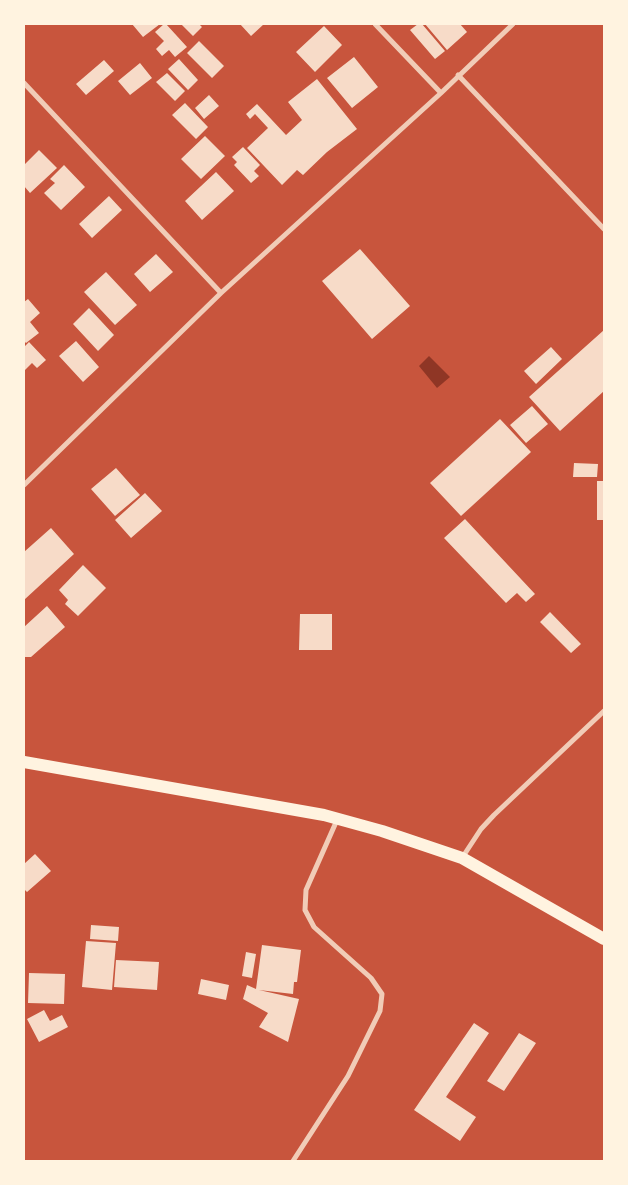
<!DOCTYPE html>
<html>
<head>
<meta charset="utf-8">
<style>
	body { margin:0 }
	#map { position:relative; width:628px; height:1185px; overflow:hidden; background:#c8553d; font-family:Figtree,sans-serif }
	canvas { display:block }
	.frame { position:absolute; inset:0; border:25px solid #fff3e0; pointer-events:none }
</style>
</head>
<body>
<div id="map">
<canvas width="628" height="1185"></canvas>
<div class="frame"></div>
</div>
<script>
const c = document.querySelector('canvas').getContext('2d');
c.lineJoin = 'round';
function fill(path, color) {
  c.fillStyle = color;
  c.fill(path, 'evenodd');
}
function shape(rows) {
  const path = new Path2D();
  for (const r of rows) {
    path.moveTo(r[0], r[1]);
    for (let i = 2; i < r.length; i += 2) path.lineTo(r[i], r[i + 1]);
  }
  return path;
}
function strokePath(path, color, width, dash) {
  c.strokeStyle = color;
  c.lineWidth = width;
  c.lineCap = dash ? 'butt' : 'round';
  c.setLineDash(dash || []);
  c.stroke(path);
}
fill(shape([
	[429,356,450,377,437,388,419,366]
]), '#8f3625');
fill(shape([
	[132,24,160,24,143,37],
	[164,24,166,24,187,47,175,57,169,50,162,56,156,49,164,41,155,32],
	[181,24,199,24,202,27,193,36],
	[240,24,264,24,251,36],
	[418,24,422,24,445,51,435,59,410,30],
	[425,24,460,24,467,32,447,50],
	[324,26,342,45,315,72,296,52],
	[199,41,224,66,212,78,187,53],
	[354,57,378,87,352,108,327,78],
	[179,59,198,80,188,90,168,69],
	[104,60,114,71,86,95,76,84],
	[140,63,152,78,130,95,118,81],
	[167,73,185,91,175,101,156,82],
	[317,79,357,129,327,152,303,175,297,170,282,185,247,148,268,128,255,114,250,119,246,114,257,104,286,135,302,120,288,102],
	[209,95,219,106,204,119,195,108],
	[185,103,208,127,196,139,172,115],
	[205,136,225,156,201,179,181,159],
	[243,147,260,165,254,171,259,176,251,183,234,165,237,162,232,157],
	[39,150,57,168,30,193,24,186,24,165],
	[64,165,85,187,61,210,44,193,55,183,50,179],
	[216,172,234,191,202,220,185,201],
	[109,196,122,210,92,238,79,224],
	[360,249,410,306,372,339,322,281],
	[156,254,173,272,150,292,134,274],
	[106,272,137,305,115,325,84,292],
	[28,299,40,313,30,322,39,333,26,343,24,341,24,302],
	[89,308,114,335,98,351,73,324],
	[604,330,604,391,560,431,529,397],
	[76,341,99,367,83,382,59,356],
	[29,342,46,360,37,368,32,363,24,371,24,347],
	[551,347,562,359,536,384,524,371],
	[532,406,548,424,526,443,510,425],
	[500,419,531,452,461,516,430,483],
	[574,463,598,464,597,477,573,477],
	[116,468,140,495,115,516,91,489],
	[597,481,604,481,604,520,597,520],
	[145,493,162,511,131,538,115,520],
	[465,519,535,594,526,602,517,593,506,603,444,538],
	[51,528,74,554,24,600,24,552],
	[83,565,106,588,78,616,65,604,68,600,59,590],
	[47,606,65,627,31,657,24,657,24,627],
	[550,612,581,644,571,653,540,622],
	[300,614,332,614,332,650,299,650],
	[35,854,51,871,27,892,24,889,24,864],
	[91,925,119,927,118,941,90,939],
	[86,941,116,943,112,990,82,987],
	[262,945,301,950,297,982,294,982,293,994,259,990,299,999,288,1042,259,1027,268,1013,243,999,247,985,256,989],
	[246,952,256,954,252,978,242,976],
	[116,960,159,962,157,990,114,987],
	[29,973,65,974,64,1004,28,1003],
	[201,979,229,985,226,1000,198,994],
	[44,1010,50,1021,62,1015,68,1027,39,1042,27,1019],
	[474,1023,489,1033,446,1097,476,1117,460,1141,414,1110],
	[519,1033,536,1043,504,1091,487,1081]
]), '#f7dbc8');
strokePath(shape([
	[375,24,441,93],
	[458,75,604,229],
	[24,83,221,293],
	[24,485,221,293,441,93,513,24],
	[462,858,481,829,494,815,604,711],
	[293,1161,348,1076,380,1011,382,994,371,978,314,927,305,910,306,890,337,820]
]), '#f1ccb7', 5);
strokePath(shape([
	[24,762,324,815,382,831,462,858,604,939]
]), '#fff3e0', 12);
</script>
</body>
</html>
